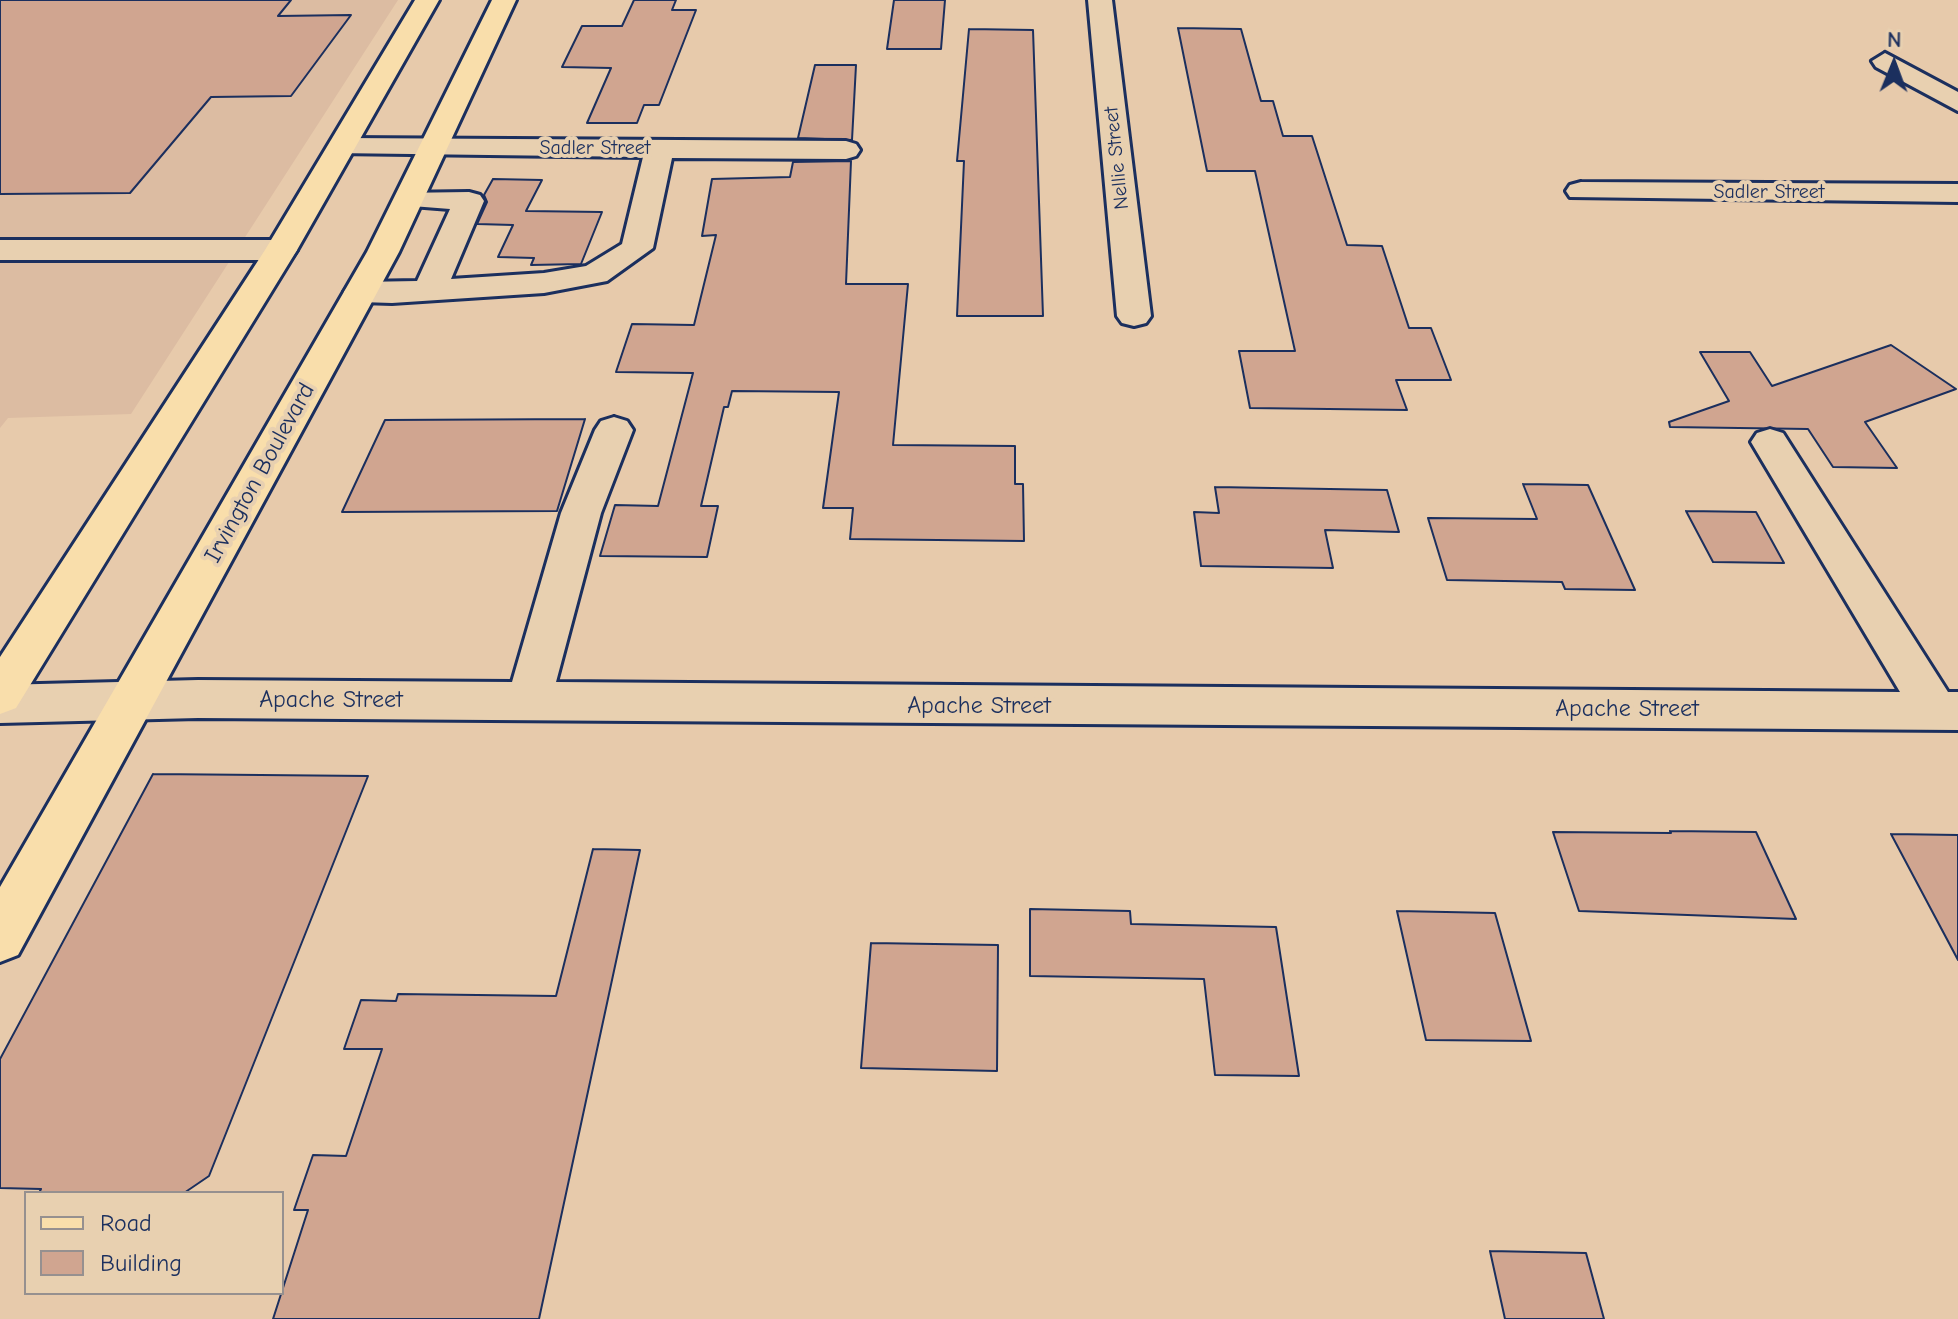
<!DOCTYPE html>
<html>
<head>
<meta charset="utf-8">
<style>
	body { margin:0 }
	#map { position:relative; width:1958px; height:1319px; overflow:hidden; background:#e7caab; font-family:"Comic Neue",sans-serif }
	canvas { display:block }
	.legend { position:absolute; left:24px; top:1191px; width:260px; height:104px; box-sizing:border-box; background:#e8d0b0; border:2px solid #96908f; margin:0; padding:10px 14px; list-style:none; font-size:24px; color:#1b2f5e }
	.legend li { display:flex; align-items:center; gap:16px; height:40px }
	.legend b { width:40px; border:2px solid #96908f }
	.north { position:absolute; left:1854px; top:24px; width:80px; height:80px; -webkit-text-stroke:6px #e8d0b0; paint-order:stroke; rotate:1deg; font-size:22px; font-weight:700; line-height:32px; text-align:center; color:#1b2f5e }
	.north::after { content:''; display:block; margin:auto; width:28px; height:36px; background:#1b2f5e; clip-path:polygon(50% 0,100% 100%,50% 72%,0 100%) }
</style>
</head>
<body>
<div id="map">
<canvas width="1958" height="1319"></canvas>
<ul class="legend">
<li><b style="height:10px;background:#f9deab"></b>Road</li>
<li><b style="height:22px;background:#d0a590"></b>Building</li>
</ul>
<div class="north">N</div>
</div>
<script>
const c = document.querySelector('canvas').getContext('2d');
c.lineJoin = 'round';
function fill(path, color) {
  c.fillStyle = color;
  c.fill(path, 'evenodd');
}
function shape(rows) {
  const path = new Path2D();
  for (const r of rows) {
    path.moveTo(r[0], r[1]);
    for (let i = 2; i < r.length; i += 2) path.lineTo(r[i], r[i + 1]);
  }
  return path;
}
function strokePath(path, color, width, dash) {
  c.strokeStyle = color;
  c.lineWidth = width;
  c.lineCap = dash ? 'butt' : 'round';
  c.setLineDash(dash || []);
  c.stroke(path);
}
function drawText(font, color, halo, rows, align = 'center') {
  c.font = font + ' "Comic Neue",sans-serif';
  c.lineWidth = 8;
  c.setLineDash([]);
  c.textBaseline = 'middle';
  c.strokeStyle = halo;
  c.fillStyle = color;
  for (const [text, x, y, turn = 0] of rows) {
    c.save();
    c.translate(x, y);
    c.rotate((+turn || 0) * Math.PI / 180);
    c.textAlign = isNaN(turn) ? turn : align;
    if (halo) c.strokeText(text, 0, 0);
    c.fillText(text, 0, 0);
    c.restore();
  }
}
fill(shape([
	[0,0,398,0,131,414,8,418,0,428]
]), '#dcbca2');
const building = shape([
	[0,0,291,0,278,16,351,15,291,96,211,97,130,193,0,194,0,0],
	[634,0,676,0,672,10,696,10,659,105,644,105,637,123,587,123,611,68,562,67,582,26,622,26,634,0],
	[894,0,945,0,941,49,887,49,894,0],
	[1178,28,1241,29,1261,101,1273,101,1283,136,1312,136,1347,245,1382,246,1409,328,1431,328,1451,380,1396,380,1407,410,1250,408,1239,351,1295,351,1255,171,1207,171,1178,28],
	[969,29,1033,30,1043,316,957,316,964,161,957,161,969,29],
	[815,65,856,65,852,140,798,138,815,65],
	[851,161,846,284,908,284,893,445,1015,446,1015,484,1023,484,1024,541,850,539,853,508,823,508,839,392,732,391,728,407,724,407,701,506,718,506,707,557,600,556,615,505,658,506,693,373,616,372,632,324,694,325,716,235,702,236,712,179,790,177,793,162,851,161],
	[493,179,542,180,526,211,602,212,581,264,531,265,534,258,498,257,513,225,477,224,487,202,484,195,493,179],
	[1891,345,1956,389,1865,422,1897,468,1833,467,1808,429,1670,427,1669,422,1729,401,1700,352,1750,352,1772,386,1891,345],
	[585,419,557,511,342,512,385,420,585,419],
	[1523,484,1588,485,1635,590,1565,589,1562,582,1447,580,1428,518,1537,519,1523,484],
	[1215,487,1387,490,1399,532,1325,530,1333,568,1201,566,1194,512,1219,513,1215,487],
	[1686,511,1756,512,1784,563,1713,562,1686,511],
	[153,774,368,776,209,1176,184,1193,39,1193,41,1189,0,1188,0,1059,153,774],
	[1670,831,1756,832,1796,919,1579,911,1553,832,1671,833,1670,831],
	[1891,834,1958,835,1958,960,1891,834],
	[593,849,640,850,539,1319,273,1319,308,1210,294,1210,313,1155,346,1156,382,1049,344,1049,361,1000,396,1001,398,994,556,996,593,849],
	[1030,909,1130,911,1131,924,1276,927,1299,1076,1215,1075,1204,979,1030,976,1030,909],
	[1397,911,1495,913,1531,1041,1426,1040,1397,911],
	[871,943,998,945,997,1071,861,1068,871,943],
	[1490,1251,1586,1253,1604,1319,1505,1319,1490,1251]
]);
fill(building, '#d0a590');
strokePath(building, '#1b2f5e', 2);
const minor = shape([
	[1088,0,1112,0,1151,316,1146,323,1134,326,1122,323,1117,316,1088,0],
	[1885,53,1958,92,1958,111,1876,67,1872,61,1885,53],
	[344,138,846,141,856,144,860,150,856,156,846,159,672,158,653,248,607,281,544,293,392,303,361,302,349,299,344,292,349,285,361,282,417,281,450,209,399,205,395,199,399,193,469,192,480,195,484,201,451,279,544,273,586,266,622,244,643,157,334,153,330,147,334,141,344,138],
	[1581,182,1958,184,1958,202,1570,197,1566,191,1570,185,1581,182],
	[0,240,281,240,292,243,297,250,292,257,281,260,0,260,0,240],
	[614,417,627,421,633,430,601,513,556,682,1900,692,1751,442,1757,433,1770,429,1783,433,1948,692,1958,692,1958,730,198,718,0,723,0,685,198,680,512,682,561,513,595,430,601,421,614,417]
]);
const major = shape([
	[415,0,439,0,297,250,16,708,0,714,0,657,265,250,415,0],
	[492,0,516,0,399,252,18,955,0,962,0,887,367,252,492,0]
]);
strokePath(minor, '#1b2f5e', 6);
strokePath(major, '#1b2f5e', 6);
fill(minor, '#e8d0b0');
fill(major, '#f9deab');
drawText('20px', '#1b2f5e', '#e8d0b0', [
	["Sadler Street",595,148],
	["Nellie Street",1117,158,-96],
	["Sadler Street",1769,192]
]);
drawText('24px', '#1b2f5e', '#e8d0b0', [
	["Irvington Boulevard",260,473,-61],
	["Apache Street",331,700],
	["Apache Street",979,706],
	["Apache Street",1627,709]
]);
</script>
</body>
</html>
